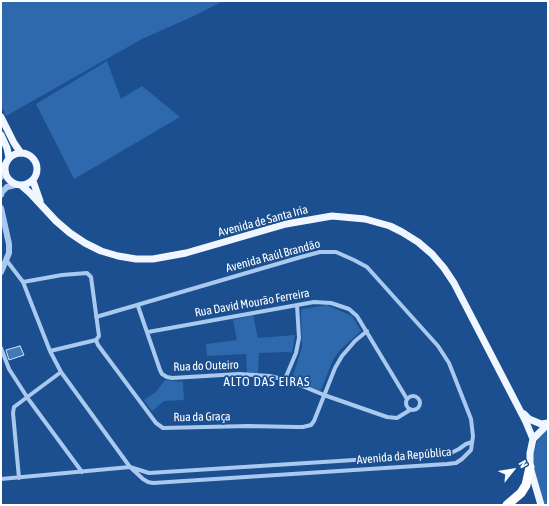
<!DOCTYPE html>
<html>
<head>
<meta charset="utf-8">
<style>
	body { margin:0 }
	#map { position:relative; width:549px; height:506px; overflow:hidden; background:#1b4f8f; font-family:"Asap Condensed",sans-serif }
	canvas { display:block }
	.frame { position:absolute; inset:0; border:2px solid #fff; pointer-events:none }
	.north { position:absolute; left:493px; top:450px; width:40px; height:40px; -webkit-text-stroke:3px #1b4f8f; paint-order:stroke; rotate:60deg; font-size:11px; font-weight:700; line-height:16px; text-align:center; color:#fff }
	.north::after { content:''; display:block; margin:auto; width:14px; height:18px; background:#fff; clip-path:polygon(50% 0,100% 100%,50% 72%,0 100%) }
</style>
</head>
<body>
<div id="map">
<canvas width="549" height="506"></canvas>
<div class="frame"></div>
<div class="north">N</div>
</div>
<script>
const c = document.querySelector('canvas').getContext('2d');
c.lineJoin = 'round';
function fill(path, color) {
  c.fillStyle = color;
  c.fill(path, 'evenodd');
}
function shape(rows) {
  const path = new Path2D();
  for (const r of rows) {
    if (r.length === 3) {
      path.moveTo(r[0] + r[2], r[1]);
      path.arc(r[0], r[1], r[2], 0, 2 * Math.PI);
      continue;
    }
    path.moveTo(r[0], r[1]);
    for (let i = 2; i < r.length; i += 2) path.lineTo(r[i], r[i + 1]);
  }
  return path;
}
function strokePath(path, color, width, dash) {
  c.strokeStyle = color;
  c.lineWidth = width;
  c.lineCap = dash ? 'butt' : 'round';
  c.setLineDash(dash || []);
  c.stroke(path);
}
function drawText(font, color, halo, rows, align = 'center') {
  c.font = font + ' "Asap Condensed",sans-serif';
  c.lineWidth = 3.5;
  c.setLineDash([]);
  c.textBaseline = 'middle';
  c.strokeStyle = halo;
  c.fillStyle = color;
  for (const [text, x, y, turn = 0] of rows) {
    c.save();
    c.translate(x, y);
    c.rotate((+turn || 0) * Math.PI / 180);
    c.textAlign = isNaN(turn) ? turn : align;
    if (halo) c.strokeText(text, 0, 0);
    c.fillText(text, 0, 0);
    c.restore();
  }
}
fill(shape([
	[1,1,223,1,196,15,142,39,6,116,1,105],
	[107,61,121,99,142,86,180,117,74,179,36,104],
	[327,305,352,316,361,331,341,349,334,358,320,392,292,379,302,347,301,312,302,309],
	[253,315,258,338,295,335,292,353,287,352,259,353,258,373,247,373,246,354,207,356,206,344,237,340,233,320],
	[165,380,183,382,184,400,164,401,152,411,144,400,156,392],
	[548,429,548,505,544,505,533,466,533,453,537,441]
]), '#2e69ad');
const building = shape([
	[20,346,24,355,9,360,6,350,20,346]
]);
fill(building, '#4478b7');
strokePath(building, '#cfe3fa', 1);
strokePath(shape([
	[1,166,6,163],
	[7,261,23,282,50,351,61,372,130,467,143,479,148,482,153,483,447,464,456,463,462,459,471,450,473,436,471,419,449,363,438,346,367,267,354,260,336,252,320,252,301,257,96,317],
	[23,282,62,275,87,273,91,277,99,336,96,340,98,345,156,423,163,428,248,426,297,427,303,427,311,425,314,421,335,368,342,356,355,341,367,331],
	[138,306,160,370,162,374,167,377,172,378,239,374,270,376,290,381,324,395,387,417,397,418,410,410],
	[148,332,314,302,331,303,349,309,357,316,407,399],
	[1,348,9,369,29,400,82,472],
	[50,351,96,340],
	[285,379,296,353,299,338,297,305],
	[413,403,7],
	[19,478,13,413,14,407,61,372],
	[1,479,130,467,149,473,449,454,459,449,466,444,472,442]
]), '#a9c9ee', 4);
strokePath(shape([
	[1,177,5,170],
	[1,195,2,192,7,187,15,185],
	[1,208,9,244,9,253,1,272]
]), '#a9c9ee', 6);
strokePath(shape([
	[1,117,14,143,21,153],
	[1,135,7,148,9,158],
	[21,169,16],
	[33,181,40,201],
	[22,186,30,193,56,221,70,233,85,243,101,251,118,256,136,259,153,259,186,253,286,224,332,216,365,219,390,226,402,232,418,242,432,254,444,268,454,283,526,422,533,439],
	[524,414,529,419,541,424,548,423],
	[541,505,530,467,530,453,533,439,548,424]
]), '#f0f6ff', 7);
strokePath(shape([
	[507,505,521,493,526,485,530,467]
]), '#fff', 9);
drawText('12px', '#fff', '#1b4f8f', [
	["Avenida de Santa Iria",263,221,-15],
	["Avenida Raúl Brandão",273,256,-15],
	["Rua David Mourão Ferreira",252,303,-10],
	["Rua do Outeiro",206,366,-2],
	["Rua da Graça",202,417,-1],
	["Avenida da República",404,456,-5]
]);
c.letterSpacing = '1px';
drawText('13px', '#fff', '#1b4f8f', [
	["ALTO DAS EIRAS",267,382]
]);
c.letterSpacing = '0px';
</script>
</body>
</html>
